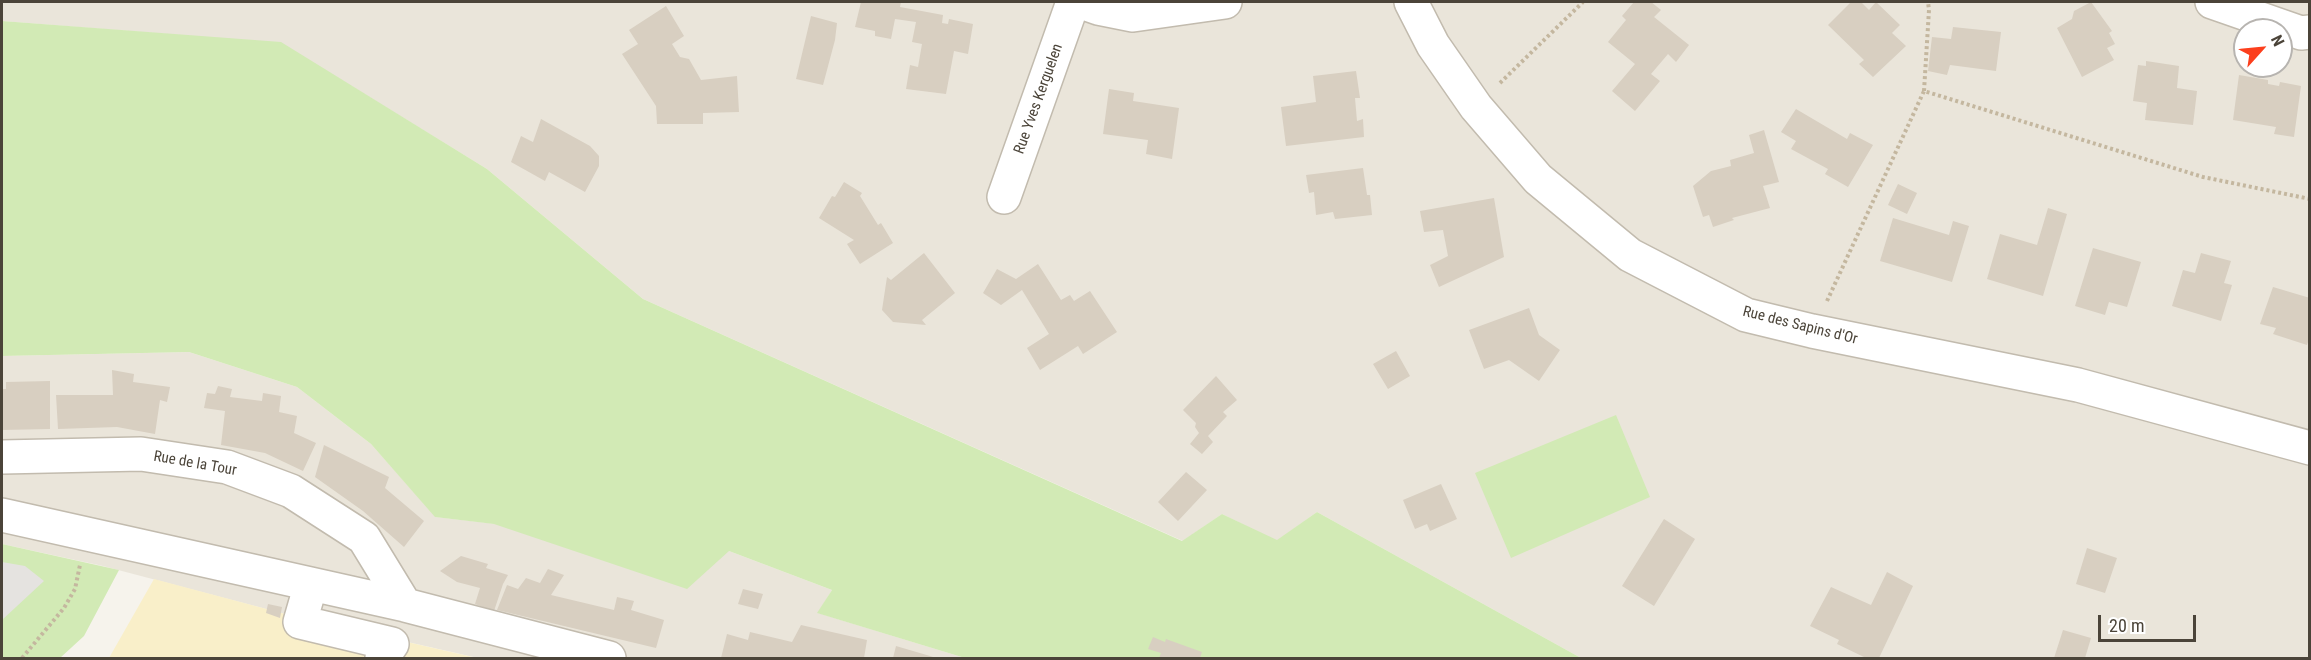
<!DOCTYPE html>
<html>
<head>
<meta charset="utf-8">
<style>
	body { margin:0 }
	#map { position:relative; width:2311px; height:660px; overflow:hidden; background:#f6f3ec; font-family:"Roboto Condensed",sans-serif }
	canvas { display:block }
	.frame { position:absolute; inset:0; border:3px solid #4b4439; pointer-events:none }
	.north { position:absolute; left:2233px; top:18px; width:60px; height:60px; box-sizing:border-box; background:#fff; border:2px solid #b7b4b0; border-radius:50%; rotate:63deg; font-size:16px; font-weight:700; line-height:24px; text-align:center; color:#4b4439 }
	.north::after { content:''; display:block; margin:auto; width:21px; height:27px; background:#fc3f1d; clip-path:polygon(50% 0,100% 100%,50% 72%,0 100%) }
	.scale { position:absolute; left:2098px; top:615px; width:98px; height:27px; box-sizing:border-box; border:3px solid #4b4439; border-top:0; padding-left:8px; font-size:18px; line-height:21px; white-space:nowrap; color:#4b4439; -webkit-text-stroke:4px #fff; paint-order:stroke }
</style>
</head>
<body>
<div id="map">
<canvas width="2311" height="660"></canvas>
<div class="frame"></div>
<div class="north">N</div>
<div class="scale">20 m</div>
</div>
<script>
const c = document.querySelector('canvas').getContext('2d');
c.lineJoin = 'round';
function fill(path, color) {
  c.fillStyle = color;
  c.fill(path, 'evenodd');
}
function shape(rows) {
  const path = new Path2D();
  for (const r of rows) {
    path.moveTo(r[0], r[1]);
    for (let i = 2; i < r.length; i += 2) path.lineTo(r[i], r[i + 1]);
  }
  return path;
}
function strokePath(path, color, width, dash) {
  c.strokeStyle = color;
  c.lineWidth = width;
  c.lineCap = dash ? 'butt' : 'round';
  c.setLineDash(dash || []);
  c.stroke(path);
}
function drawText(font, color, halo, rows, align = 'center') {
  c.font = font + ' "Roboto Condensed",sans-serif';
  c.lineWidth = 4.5;
  c.setLineDash([]);
  c.textBaseline = 'middle';
  c.strokeStyle = halo;
  c.fillStyle = color;
  for (const [text, x, y, turn = 0] of rows) {
    c.save();
    c.translate(x, y);
    c.rotate((+turn || 0) * Math.PI / 180);
    c.textAlign = isNaN(turn) ? turn : align;
    if (halo) c.strokeText(text, 0, 0);
    c.fillText(text, 0, 0);
    c.restore();
  }
}
fill(shape([
	[2,2,2309,2,2309,658,1581,658,1317,512,1277,541,1222,514,1183,541,643,299,487,169,281,43,2,21],
	[2245,30,2281,30,2281,66,2245,66],
	[189,352,297,387,371,444,436,517,729,551,832,590,818,613,965,658,478,658,289,615,103,566,2,544,2,356]
]), '#eae5da');
fill(shape([
	[2,21,281,42,487,169,643,299,1182,541,1222,514,1277,540,1317,512,1581,658,965,658,817,613,832,590,729,551,687,589,494,524,435,517,371,444,297,387,189,352,2,356],
	[1616,415,1650,497,1511,558,1475,473],
	[2,544,119,570,84,636,60,658,2,658]
]), '#d2eab5');
fill(shape([
	[154,579,289,615,477,658,109,658]
]), '#f9efc9');
fill(shape([
	[2,562,25,566,44,581,2,620]
]), '#e5e3e0');
fill(shape([
	[861,2,901,2,900,7,943,15,942,23,948,24,949,19,973,24,968,54,954,51,946,94,906,89,910,65,918,67,922,44,912,42,916,22,895,19,891,39,875,36,875,31,855,27],
	[1634,2,1651,2,1661,10,1654,17,1689,45,1676,62,1668,54,1651,74,1660,81,1635,111,1612,91,1635,64,1608,42,1626,20,1622,16],
	[1851,2,1861,2,1869,10,1876,2,1900,25,1892,33,1906,46,1873,77,1859,64,1864,60,1828,25],
	[2091,2,2112,31,2109,33,2115,44,2107,48,2114,60,2082,77,2057,28,2072,19,2074,11],
	[666,6,684,36,672,44,680,57,689,59,701,80,737,76,739,112,703,113,703,124,657,124,656,106,622,54,638,44,629,30],
	[811,16,837,23,835,40,823,85,796,79],
	[1953,27,2001,32,1996,71,1950,65,1947,75,1928,71,1932,37,1951,39],
	[2146,61,2179,66,2177,88,2197,91,2193,125,2145,120,2147,103,2133,101,2138,65,2146,66],
	[1356,71,1360,98,1355,98,1357,121,1363,119,1364,137,1286,146,1281,107,1316,102,1313,76],
	[2239,75,2268,80,2268,84,2279,86,2280,82,2301,86,2294,137,2274,134,2276,127,2233,120],
	[1109,89,1134,93,1133,101,1179,108,1172,159,1146,154,1148,140,1103,134],
	[1796,109,1847,139,1850,133,1873,145,1848,187,1825,174,1828,169,1791,149,1796,141,1781,132],
	[541,119,590,146,599,156,599,166,585,192,549,172,545,181,511,162,521,136,533,142],
	[1764,130,1779,182,1763,186,1770,208,1732,218,1734,220,1713,227,1709,215,1703,217,1693,186,1711,171,1731,166,1730,160,1754,153,1749,135],
	[1363,168,1367,195,1370,195,1372,215,1335,219,1333,212,1316,215,1314,192,1309,193,1306,175],
	[844,182,862,193,860,196,878,225,881,223,893,243,860,264,847,244,854,240,819,218,832,196,835,197],
	[1898,184,1917,193,1907,214,1888,205],
	[1494,198,1504,257,1439,287,1430,265,1448,256,1443,230,1424,232,1420,211],
	[2048,208,2067,214,2043,296,1987,279,2000,234,2037,245],
	[1893,218,1949,235,1953,221,1969,226,1952,282,1880,261],
	[2093,248,2141,262,2127,307,2109,302,2105,315,2075,306],
	[924,253,955,293,922,320,926,325,893,322,882,310,887,277,891,280],
	[2201,253,2231,261,2224,283,2232,285,2221,321,2172,306,2183,270,2195,273],
	[1038,264,1061,300,1070,295,1074,301,1090,291,1117,332,1083,354,1078,346,1040,370,1027,348,1049,334,1022,290,1001,305,983,293,997,269,1016,279],
	[2273,287,2310,298,2310,336,2307,345,2273,334,2276,328,2260,324],
	[1529,308,1539,335,1560,350,1539,381,1509,360,1484,369,1469,330],
	[1396,351,1410,376,1388,389,1373,364],
	[112,370,134,374,133,382,170,387,167,402,160,400,155,434,117,427,58,429,56,395,113,395],
	[1216,376,1237,400,1223,412,1227,416,1208,436,1213,442,1202,454,1190,444,1199,433,1195,427,1196,423,1183,410],
	[50,381,50,429,2,430,2,389,6,389,6,382],
	[218,386,232,389,230,397,262,401,263,393,281,396,279,412,297,416,294,433,316,443,303,471,265,453,221,445,225,411,204,408,207,393,215,394],
	[324,445,389,477,385,488,424,521,404,547,363,511,315,477],
	[1186,472,1207,490,1178,521,1158,502],
	[1441,484,1457,519,1430,531,1427,524,1415,529,1403,500],
	[1664,519,1695,539,1654,606,1622,586],
	[2087,548,2117,558,2105,593,2076,584],
	[461,556,488,564,486,568,508,575,503,584,494,611,475,604,480,588,457,582,440,571],
	[548,569,564,575,551,595,614,610,617,597,634,601,631,610,664,620,656,648,497,610,507,585,518,589,526,578,540,583],
	[1887,572,1913,586,1879,658,1866,658,1837,644,1839,640,1810,626,1831,587,1871,605],
	[743,589,763,594,758,609,738,604],
	[268,604,282,607,280,618,266,613],
	[801,625,867,640,864,658,721,658,727,634,748,640,750,632,792,642],
	[2063,630,2091,638,2085,658,2054,658],
	[1153,637,1165,642,1166,639,1202,652,1200,658,1159,658,1161,653,1148,649],
	[896,646,930,656,936,658,893,658]
]), '#d8cfc1');
const minor = shape([
	[1081,2,1098,8,1133,15,1225,2],
	[1411,2,1433,45,1476,107,1538,179,1630,255,1746,315,1812,331,2078,385,2310,448],
	[2212,2,2301,33,2310,32],
	[1004,197,1073,2],
	[2,457,141,454,227,467,291,491,364,538,405,605],
	[2,515,405,605,609,658],
	[311,584,300,622,392,644,382,658]
]);
strokePath(minor, '#c2bbae', 36);
strokePath(shape([
	[1500,83,1583,2],
	[1924,91,1929,10,1928,2],
	[1827,301,1924,91,2203,177,2310,199],
	[22,658,64,608,75,589,80,565]
]), '#c4b79f', 4, [3, 3]);
strokePath(minor, '#fff', 33);
drawText('15px', '#4b4439', '#fff', [
	["Rue Yves Kerguelen",1039,99,-70],
	["Rue des Sapins d'Or",1800,326,14],
	["Rue de la Tour",195,464,10]
]);
</script>
</body>
</html>
